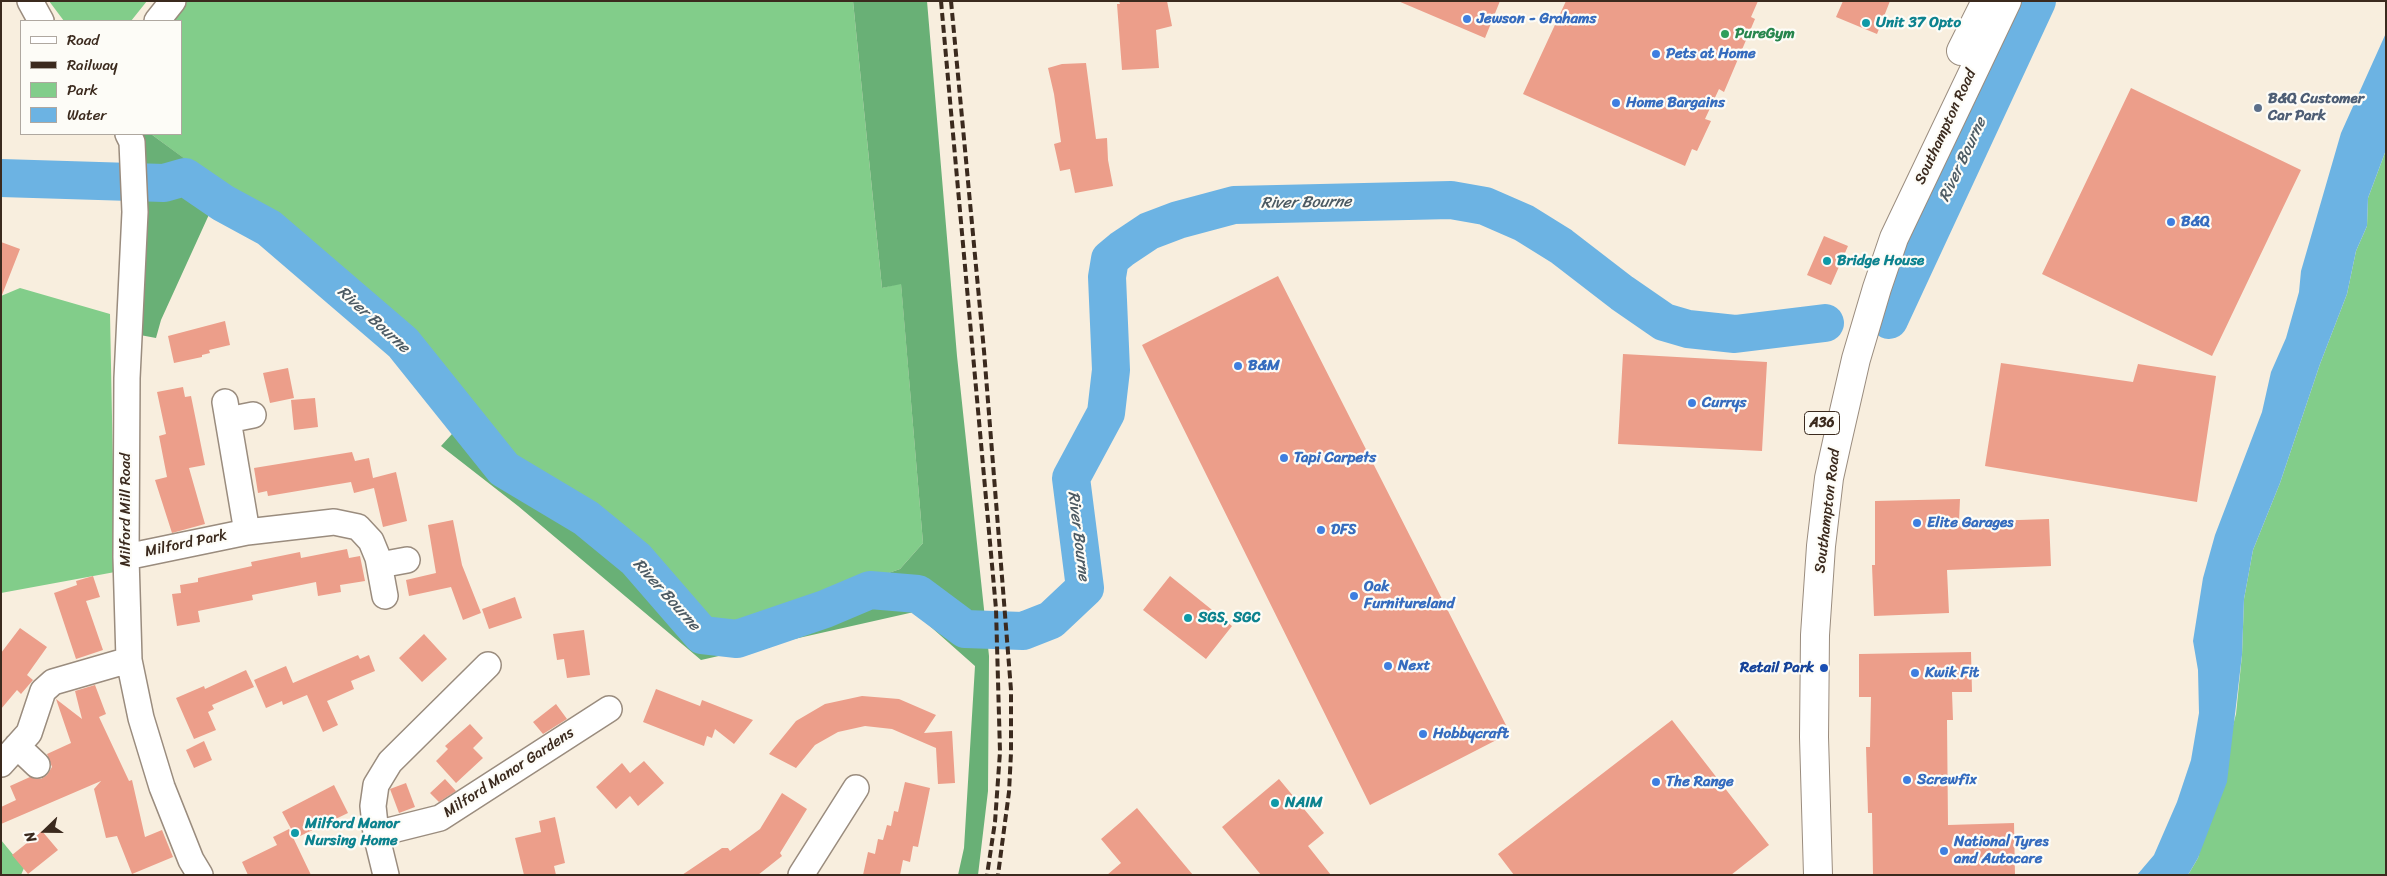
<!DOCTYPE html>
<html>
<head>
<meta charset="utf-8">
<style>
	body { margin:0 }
	#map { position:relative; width:2387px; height:876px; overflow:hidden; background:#f8eede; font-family:Sriracha,sans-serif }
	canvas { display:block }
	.frame { position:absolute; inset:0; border:2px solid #3b2a1e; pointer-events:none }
	.legend { position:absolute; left:20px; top:20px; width:162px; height:115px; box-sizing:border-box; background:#fdfcf7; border:1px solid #afa8a0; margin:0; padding:6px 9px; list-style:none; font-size:15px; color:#3b2a1e }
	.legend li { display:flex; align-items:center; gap:10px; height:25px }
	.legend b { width:25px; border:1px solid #afa8a0 }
	.north { position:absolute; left:20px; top:806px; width:50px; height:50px; -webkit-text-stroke:4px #fdfcf7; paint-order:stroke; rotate:248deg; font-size:14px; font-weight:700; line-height:20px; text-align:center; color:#3b2a1e }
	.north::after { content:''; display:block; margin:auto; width:18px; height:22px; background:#3b2a1e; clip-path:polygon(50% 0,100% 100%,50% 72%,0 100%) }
</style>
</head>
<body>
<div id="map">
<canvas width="2387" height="876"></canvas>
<div class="frame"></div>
<ul class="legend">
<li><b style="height:6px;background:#fff"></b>Road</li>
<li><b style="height:6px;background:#3b2a1e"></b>Railway</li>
<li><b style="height:14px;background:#82cd8a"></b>Park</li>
<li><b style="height:14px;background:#6cb3e3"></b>Water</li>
</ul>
<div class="north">N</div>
</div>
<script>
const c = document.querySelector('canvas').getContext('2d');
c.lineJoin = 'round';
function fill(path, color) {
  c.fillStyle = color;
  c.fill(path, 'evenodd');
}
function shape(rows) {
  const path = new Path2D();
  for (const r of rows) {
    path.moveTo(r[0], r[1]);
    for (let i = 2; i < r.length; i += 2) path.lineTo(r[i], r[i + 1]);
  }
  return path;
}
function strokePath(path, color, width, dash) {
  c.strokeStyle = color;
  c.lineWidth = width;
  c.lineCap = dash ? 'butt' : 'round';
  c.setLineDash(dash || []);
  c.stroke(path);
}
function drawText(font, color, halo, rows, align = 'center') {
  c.font = font + ' Sriracha,sans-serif';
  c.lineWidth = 4.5;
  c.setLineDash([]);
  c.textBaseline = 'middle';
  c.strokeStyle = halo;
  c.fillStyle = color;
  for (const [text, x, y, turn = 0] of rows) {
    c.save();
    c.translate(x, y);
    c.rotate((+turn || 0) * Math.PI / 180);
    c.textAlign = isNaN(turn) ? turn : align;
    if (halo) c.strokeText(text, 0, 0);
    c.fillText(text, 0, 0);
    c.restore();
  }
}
fill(shape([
	[49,1,147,1,131,21,64,21],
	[183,1,853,1,882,288,901,283,923,543,900,569,759,619,725,623,705,617,519,461,369,295,151,134,181,134,181,21,167,21],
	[2386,150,2386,875,2188,875,2198,858,2236,714,2242,655,2244,599,2253,550,2280,483,2320,364,2347,294,2356,251,2367,226,2368,198],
	[20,288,110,314,115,572,1,593,1,296],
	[1,840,24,868,21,875,1,875]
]), '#82cd8a');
fill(shape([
	[853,1,927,1,957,356,989,656,988,791,978,875,958,875,964,848,975,666,914,612,701,660,518,506,441,446,473,411,519,461,705,617,725,623,759,618,900,569,923,543,901,284,882,288],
	[140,134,151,134,222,186,161,320,156,338,140,335]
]), '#69b076');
fill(shape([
	[2386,33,2386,150,2368,198,2367,226,2356,251,2347,294,2320,364,2280,483,2253,550,2244,599,2242,655,2227,782,2198,858,2188,875,2137,875,2154,855,2177,802,2191,760,2199,713,2198,670,2193,641,2203,578,2215,535,2262,412,2271,372,2286,338,2299,292,2301,271,2341,133]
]), '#6cb3e3');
strokePath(shape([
	[1,178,164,183,185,177,223,203,269,228,403,343,504,469,586,518,636,559,702,635,737,639,825,609,870,590,918,594,965,629,1023,631,1051,620,1085,588,1071,478,1106,413,1111,370,1107,277,1110,259,1122,249,1149,231,1178,220,1234,205,1451,200,1485,206,1524,223,1561,246,1622,293,1664,322,1688,329,1735,334,1825,323],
	[1889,320,2037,1]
]), '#6cb3e3', 38);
fill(shape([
	[1119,1,1167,1,1172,26,1156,30,1159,68,1122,70,1117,4,1120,4],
	[1398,1,1500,1,1485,38],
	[1566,1,1758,1,1751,17,1755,19,1724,92,1719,89,1705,119,1711,121,1697,151,1692,149,1685,166,1523,94],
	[1843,1,1890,1,1877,34,1836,17],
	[1086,63,1096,139,1107,138,1108,160,1113,186,1075,193,1070,169,1060,171,1054,144,1061,142,1054,94,1048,68,1062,64],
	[2131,88,2301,170,2212,356,2042,274],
	[1824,236,1848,246,1831,285,1807,275],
	[1,242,20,249,2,295,1,295],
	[1278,276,1510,733,1370,805,1142,345],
	[225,321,230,345,209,350,210,353,202,355,202,357,174,363,168,336],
	[1623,354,1767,362,1762,451,1618,444],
	[2001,363,2133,382,2138,364,2216,376,2197,502,1985,466],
	[288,368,294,398,270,403,263,373],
	[183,387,185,397,191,396,205,465,189,468,205,524,172,533,155,480,167,477,159,436,166,434,157,392],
	[315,398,318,427,294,430,291,400],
	[352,452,355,461,369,458,373,478,396,472,407,521,383,527,374,488,354,493,351,482,268,496,267,491,258,493,254,468],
	[1960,499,1959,522,2049,519,2051,566,1947,570,1949,613,1874,616,1872,565,1875,565,1875,501],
	[453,520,462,565,481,613,463,620,451,587,409,596,406,580,436,573,428,525],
	[347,549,349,558,360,556,365,581,340,585,341,592,318,596,316,582,252,595,253,600,198,611,200,622,177,626,172,594,181,593,180,585,198,582,198,578,252,566,251,562,300,552,301,558],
	[93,576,100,597,86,601,103,650,76,659,54,593,77,585,76,581],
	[1170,576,1232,626,1206,659,1143,610],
	[515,597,522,618,489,629,482,609],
	[20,628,47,647,27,675,33,680,21,694,17,690,1,709,1,653],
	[584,630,590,675,567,678,564,659,557,660,553,634],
	[424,634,447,659,422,682,399,658],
	[1971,652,1972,692,1952,692,1953,720,1947,720,1948,825,2014,823,2015,875,1873,875,1872,813,1868,813,1866,747,1870,747,1871,697,1859,697,1859,654],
	[358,655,360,659,369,655,375,671,351,681,354,689,327,701,338,725,323,732,307,695,283,705,282,701,266,708,254,680,286,666,293,683],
	[246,670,254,687,212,705,214,709,208,712,216,730,194,739,176,698,204,686,205,689],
	[95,685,106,714,99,717,129,781,132,780,145,837,162,830,173,857,132,874,117,836,106,838,94,789,101,781,1,824,1,807,16,800,10,786,30,777,41,779,47,775,52,767,47,754,71,743,56,699,82,719,75,691],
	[656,689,700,706,702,700,753,720,734,744,715,729,712,738,707,736,704,746,643,722],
	[862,696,899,699,936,715,924,733,952,731,955,783,938,784,936,748,892,729,865,726,838,732,815,745,796,768,769,754,796,721,825,704],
	[556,704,567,719,543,734,533,722],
	[1672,720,1769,845,1731,875,1514,875,1498,854],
	[470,724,483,738,473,748,483,758,456,783,436,761,448,749,445,746],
	[204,741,212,760,194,768,186,750],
	[644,761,664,783,638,806,630,796,616,809,596,787,622,763,630,773],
	[445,779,456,791,439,802,430,793],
	[1279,779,1324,833,1308,846,1331,875,1261,875,1222,827],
	[905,782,930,788,918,847,913,846,910,862,903,860,900,875,863,875,868,852,875,854,878,839,883,840,887,825,891,826,894,811,898,812],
	[406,783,415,807,399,813,390,789],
	[334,785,348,813,296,838,282,812],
	[782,793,807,809,780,853,782,856,758,875,682,875,722,848,728,848,730,851,760,829],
	[1137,808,1193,875,1107,875,1121,863,1101,839],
	[555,817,565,863,554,866,556,875,524,875,515,838,541,832,539,821],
	[289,829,311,875,248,875,242,862,277,845,273,837],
	[42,831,58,850,28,874,12,855]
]), '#ec9e8a');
const street = shape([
	[30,1,41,21],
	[157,21,173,1],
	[128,134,132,142,135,212,127,378,126,557,129,660,141,718,162,787,191,860,200,875],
	[225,402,247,532],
	[228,420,253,415],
	[126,557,247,532,334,522,358,527,371,541,378,558,385,596],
	[380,565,407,560],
	[17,746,37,765],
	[1,764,29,733,43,691,53,682,129,660],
	[376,834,440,818,609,709],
	[386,875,376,834,373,806,376,785,390,762,488,665],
	[801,875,856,788]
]);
const highway = shape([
	[1961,51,1986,1],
	[1818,875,1814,737,1815,635,1821,546,1829,478,1837,442,1856,359,1877,288,1894,238,2007,1]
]);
strokePath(street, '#9a8c7e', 28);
strokePath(highway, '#9a8c7e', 30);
strokePath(street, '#fff', 25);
strokePath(highway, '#fff', 28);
strokePath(shape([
	[941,1,996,609,1000,752,995,822,987,875],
	[951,1,984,351,1011,690,1011,753,1009,792,998,875]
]), '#3b2a1e', 4, [8, 4]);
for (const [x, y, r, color] of [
	[1467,19,5,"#3f7fe0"],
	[1866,23,5,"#0f9aa8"],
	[1725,34,5,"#2e9e5b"],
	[1656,54,5,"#3f7fe0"],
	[1616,103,5,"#3f7fe0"],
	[2258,108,5,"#5c6f8a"],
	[2171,222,5,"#3f7fe0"],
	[1827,261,5,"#0f9aa8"],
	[1238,366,5,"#3f7fe0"],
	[1692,403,5,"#3f7fe0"],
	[1284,458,5,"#3f7fe0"],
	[1917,523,5,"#3f7fe0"],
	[1321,530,5,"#3f7fe0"],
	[1354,596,5,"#3f7fe0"],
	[1188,618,5,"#0f9aa8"],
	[1388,666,5,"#3f7fe0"],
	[1824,668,5,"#1a4fb4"],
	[1915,673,5,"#3f7fe0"],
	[1423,734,5,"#3f7fe0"],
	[1907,780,5,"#3f7fe0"],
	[1656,782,5,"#3f7fe0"],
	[1275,803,5,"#0f9aa8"],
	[295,833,5,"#0f9aa8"],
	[1944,851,5,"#3f7fe0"]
]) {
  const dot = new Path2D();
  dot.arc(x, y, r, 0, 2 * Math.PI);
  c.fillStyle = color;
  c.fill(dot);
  strokePath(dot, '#fdfcf7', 2);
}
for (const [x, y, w] of [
	[1822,423,35]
]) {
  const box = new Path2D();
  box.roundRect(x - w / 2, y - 11.5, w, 23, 4);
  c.fillStyle = '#fdfcf7';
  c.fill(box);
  strokePath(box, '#3b2a1e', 1);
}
drawText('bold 14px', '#3b2a1e', null, [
	["A36",1822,423]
]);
drawText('bold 15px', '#366cbe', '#fdfcf7', [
	["Jewson - Grahams",1477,19],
	["Pets at Home",1666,54],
	["Home Bargains",1626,103],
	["B&Q",2181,222],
	["B&M",1248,366],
	["Currys",1702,403],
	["Tapi Carpets",1294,458],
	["Elite Garages",1927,523],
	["DFS",1331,530],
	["Oak",1364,587],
	["Furnitureland",1364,604],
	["Next",1398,666],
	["Kwik Fit",1925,673],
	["Hobbycraft",1433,734],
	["Screwfix",1917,780],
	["The Range",1666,782],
	["National Tyres",1954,842],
	["and Autocare",1954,859]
], 'left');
drawText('bold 15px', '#0d838f', '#fdfcf7', [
	["Unit 37 Opto",1876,23],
	["Bridge House",1837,261],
	["SGS, SGC",1198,618],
	["NAIM",1285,803],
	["Milford Manor",305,824],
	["Nursing Home",305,841]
], 'left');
drawText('bold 15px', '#27864d', '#fdfcf7', [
	["PureGym",1735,34]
], 'left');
drawText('bold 15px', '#4e5e75', '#fdfcf7', [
	["B&Q Customer",2268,99],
	["Car Park",2268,116]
], 'left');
drawText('15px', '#3b2a1e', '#fdfcf7', [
	["Southampton Road",1946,127,-65],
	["Milford Mill Road",126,510,-90],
	["Southampton Road",1828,511,-83],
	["Milford Park",186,544,-12],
	["Milford Manor Gardens",509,773,-33]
]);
drawText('bold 15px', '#164399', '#fdfcf7', [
	["Retail Park",1814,668]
], 'right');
drawText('italic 16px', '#4c5a63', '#fdfcf7', [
	["River Bourne",1963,160,-65],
	["River Bourne",1306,203,-1],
	["River Bourne",373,320,42],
	["River Bourne",1078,536,83],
	["River Bourne",666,595,48]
]);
</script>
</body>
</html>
